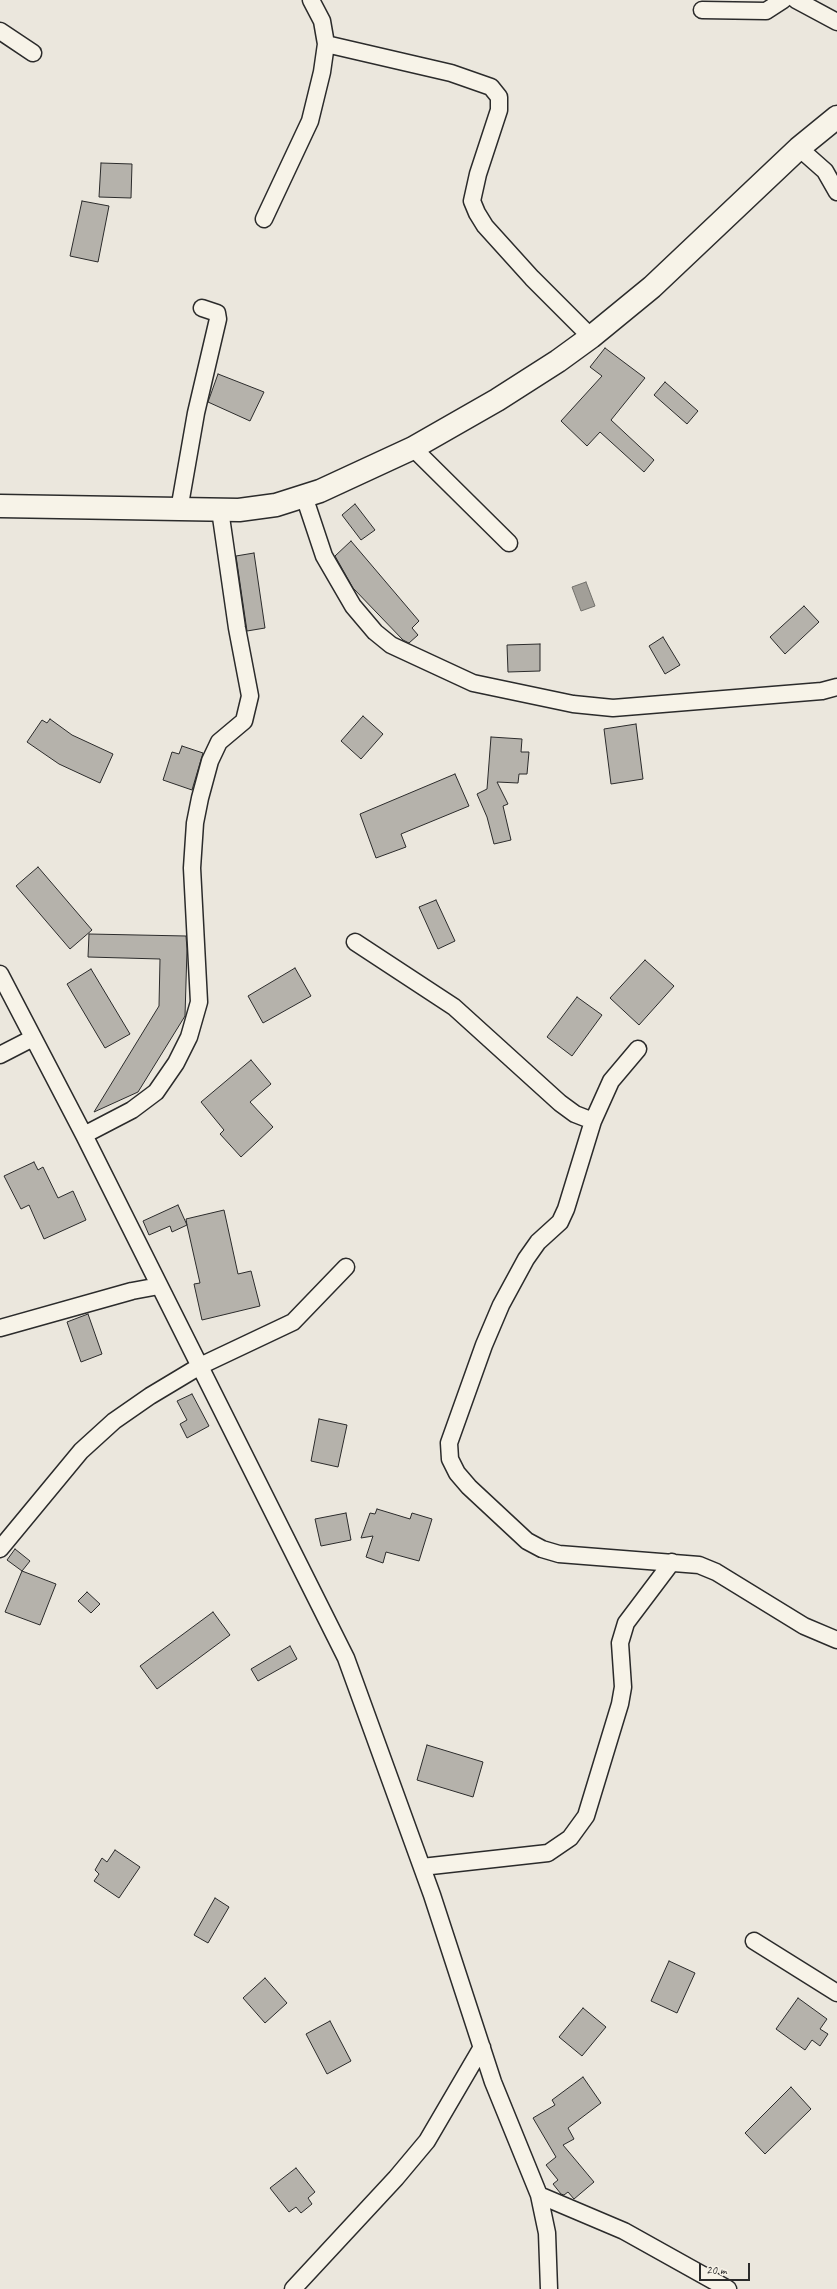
<!DOCTYPE html>
<html>
<head>
<meta charset="utf-8">
<style>
	body { margin:0 }
	#map { position:relative; width:837px; height:2289px; overflow:hidden; background:#ebe7dd; font-family:Caveat,sans-serif }
	canvas { display:block }
	.scale { position:absolute; left:699px; top:2263px; width:51px; height:18px; box-sizing:border-box; border:2px solid #2b2b2b; border-top:0; padding-left:5px; font-size:12px; line-height:14px; white-space:nowrap; color:#2b2b2b; -webkit-text-stroke:3px #f7f3e8; paint-order:stroke }
</style>
</head>
<body>
<div id="map">
<canvas width="837" height="2289"></canvas>
<div class="scale">20 m</div>
</div>
<script>
const c = document.querySelector('canvas').getContext('2d');
c.lineJoin = 'round';
function fill(path, color) {
  c.fillStyle = color;
  c.fill(path, 'evenodd');
}
function shape(rows) {
  const path = new Path2D();
  for (const r of rows) {
    path.moveTo(r[0], r[1]);
    for (let i = 2; i < r.length; i += 2) path.lineTo(r[i], r[i + 1]);
  }
  return path;
}
function strokePath(path, color, width, dash) {
  c.strokeStyle = color;
  c.lineWidth = width;
  c.lineCap = dash ? 'butt' : 'round';
  c.setLineDash(dash || []);
  c.stroke(path);
}
const water = shape([
	[586,582,595,606,581,611,572,587,586,582]
]);
fill(water, '#a29f98');
strokePath(water, '#72716c', 1);
const building = shape([
	[101,163,132,164,131,198,99,197,101,163],
	[82,201,109,206,98,262,70,256,82,201],
	[605,348,645,378,611,420,654,460,644,472,600,432,587,446,561,421,602,376,590,367,605,348],
	[218,374,264,392,250,421,208,402,218,374],
	[665,382,698,411,687,424,654,395,665,382],
	[355,504,375,530,361,540,342,515,355,504],
	[351,541,419,621,412,628,418,635,409,643,403,640,353,588,335,556,351,541],
	[254,553,265,628,247,631,236,556,254,553],
	[804,606,819,622,785,654,770,637,804,606],
	[663,637,680,665,665,674,649,646,663,637],
	[540,644,540,671,508,672,507,645,540,644],
	[363,716,383,734,361,759,341,741,363,716],
	[50,719,72,735,113,754,100,783,59,764,27,742,42,720,47,723,50,719],
	[636,724,643,779,611,784,604,729,636,724],
	[491,737,522,739,521,752,529,752,527,774,519,774,518,783,497,782,508,804,503,806,511,840,494,844,487,817,477,794,487,789,491,737],
	[182,746,203,753,192,790,163,780,172,752,179,754,182,746],
	[455,774,469,806,401,834,406,847,376,858,360,814,455,774],
	[38,867,92,930,70,949,16,886,38,867],
	[436,900,455,941,438,949,419,907,436,900],
	[89,934,186,936,187,949,185,1016,138,1092,94,1112,159,1006,160,959,88,957,89,934],
	[645,960,674,986,639,1025,610,998,645,960],
	[295,968,311,996,263,1023,248,996,295,968],
	[91,969,130,1034,105,1048,67,984,91,969],
	[577,997,602,1015,572,1056,547,1037,577,997],
	[251,1060,271,1084,250,1102,273,1127,241,1157,220,1134,224,1130,201,1102,251,1060],
	[34,1162,38,1170,43,1167,58,1198,73,1191,86,1220,44,1239,29,1205,21,1209,4,1176,34,1162],
	[178,1205,187,1225,186,1219,224,1210,238,1274,251,1271,260,1306,202,1320,194,1284,200,1283,187,1225,172,1232,170,1226,149,1235,143,1221,178,1205],
	[88,1314,102,1354,81,1362,67,1322,88,1314],
	[192,1394,209,1426,187,1438,180,1424,187,1420,177,1401,192,1394],
	[319,1419,347,1425,338,1467,311,1461,319,1419],
	[377,1509,410,1519,412,1513,432,1519,419,1561,386,1552,383,1563,366,1557,373,1536,361,1538,370,1513,375,1514,377,1509],
	[346,1513,351,1540,321,1546,315,1519,346,1513],
	[15,1549,30,1561,22,1571,56,1584,40,1625,5,1612,22,1571,7,1560,15,1549],
	[87,1592,100,1604,91,1613,78,1601,87,1592],
	[213,1612,230,1635,157,1689,140,1666,213,1612],
	[290,1646,297,1659,258,1681,251,1669,290,1646],
	[427,1745,483,1762,473,1797,417,1780,427,1745],
	[115,1850,140,1867,119,1898,94,1881,99,1874,95,1870,102,1858,107,1862,115,1850],
	[215,1898,229,1907,208,1943,194,1935,215,1898],
	[669,1961,695,1973,677,2013,651,2001,669,1961],
	[265,1978,287,2003,265,2023,243,1998,265,1978],
	[798,1998,827,2019,820,2029,828,2034,820,2046,812,2040,805,2050,776,2029,798,1998],
	[583,2008,606,2027,582,2056,559,2037,583,2008],
	[330,2021,351,2061,327,2074,306,2034,330,2021],
	[583,2077,601,2103,568,2128,574,2139,563,2145,594,2182,574,2199,568,2192,564,2195,561,2194,553,2184,558,2180,546,2165,556,2157,533,2118,555,2105,552,2100,583,2077],
	[791,2087,811,2109,765,2154,745,2133,791,2087],
	[296,2168,315,2192,308,2198,312,2204,301,2213,296,2207,289,2212,270,2188,296,2168]
]);
fill(building, '#b5b2ab');
strokePath(building, '#2b2b2b', 1);
const street = shape([
	[796,0,837,22],
	[702,10,766,11,783,0],
	[0,31,33,53],
	[326,44,451,73,491,87,499,97,499,110,478,174,472,201,477,213,485,226,532,278,591,337],
	[799,148,825,171,837,192],
	[264,219,310,121,322,72,326,44,322,21,311,0],
	[413,448,509,543],
	[304,496,324,556,353,606,375,632,391,645,473,683,573,704,613,708,822,691,837,687],
	[179,510,196,413,218,319,217,313,202,308],
	[355,942,454,1007,560,1103,575,1114,593,1121],
	[0,974,84,1135,346,1658,432,1895,493,2082,539,2195,547,2233,549,2289],
	[638,1049,611,1081,593,1121,566,1209,560,1222,538,1242,526,1259,501,1305,484,1345,449,1443,450,1459,457,1473,469,1487,527,1541,542,1549,559,1554,699,1565,716,1572,804,1626,837,1640],
	[0,1055,33,1038],
	[84,1135,132,1110,156,1092,176,1063,189,1037,199,1002,192,868,195,823,200,798,210,761,219,742,244,721,250,696,237,628,220,510],
	[0,1328,132,1291,159,1286],
	[0,1549,81,1451,114,1421,150,1396,200,1366,293,1322,346,1267],
	[422,1867,548,1853,570,1838,586,1816,620,1704,623,1687,620,1643,626,1623,672,1562],
	[754,1941,837,1993],
	[539,2195,624,2231,728,2289],
	[293,2289,396,2178,427,2141,482,2047]
]);
const primary = shape([
	[0,506,239,510,276,505,320,491,413,448,497,400,558,361,591,337,652,287,799,148,837,117]
]);
strokePath(street, '#2b2b2b', 19);
strokePath(primary, '#2b2b2b', 25);
strokePath(street, '#f7f3e8', 16);
strokePath(primary, '#f7f3e8', 22);
</script>
</body>
</html>
